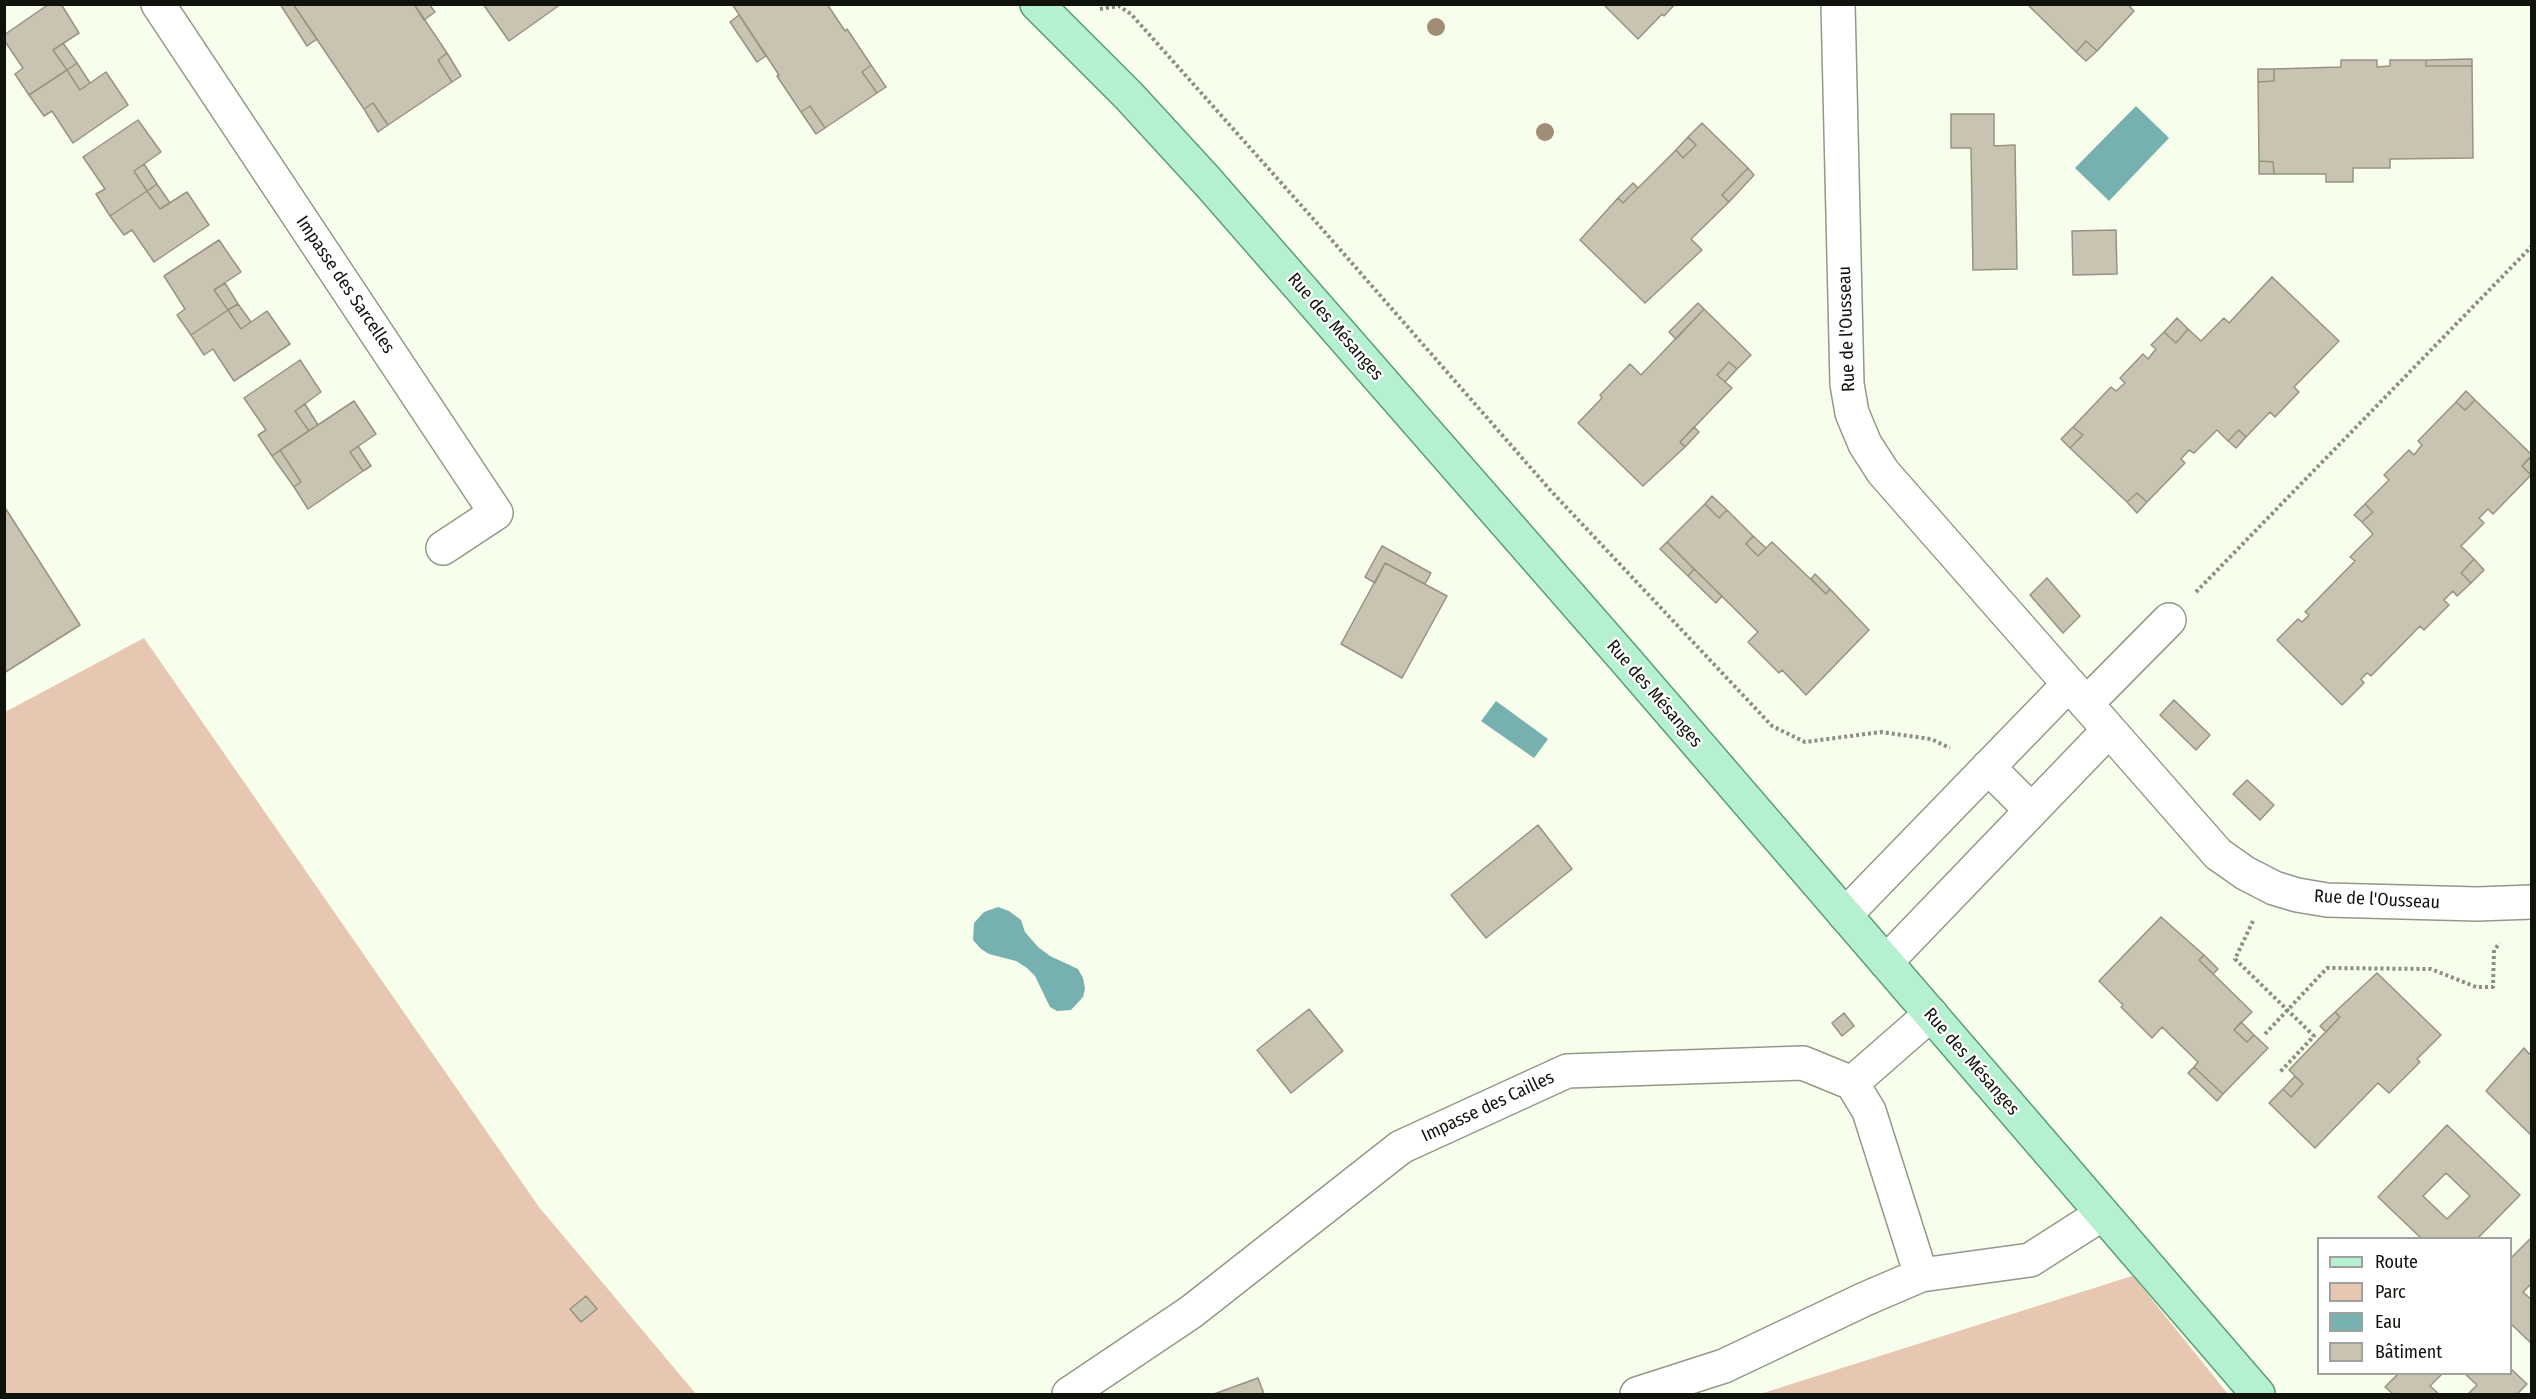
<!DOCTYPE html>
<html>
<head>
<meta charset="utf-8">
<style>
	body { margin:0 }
	#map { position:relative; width:2536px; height:1399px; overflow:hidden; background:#f7ffec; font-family:"Fira Sans Condensed",sans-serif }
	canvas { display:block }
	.frame { position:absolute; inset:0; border:6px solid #10130c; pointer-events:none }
	.legend { position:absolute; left:2317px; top:1237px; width:195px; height:138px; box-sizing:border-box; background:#fff; border:2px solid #9fa19e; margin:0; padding:8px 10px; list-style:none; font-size:18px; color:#10130c }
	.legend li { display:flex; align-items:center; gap:12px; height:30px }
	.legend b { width:30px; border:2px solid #9fa19e }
</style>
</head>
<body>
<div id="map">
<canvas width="2536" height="1399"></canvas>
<div class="frame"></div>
<ul class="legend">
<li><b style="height:8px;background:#b5f1d1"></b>Route</li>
<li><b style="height:16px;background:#e7c7b1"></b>Parc</li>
<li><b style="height:16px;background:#76b0af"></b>Eau</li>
<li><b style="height:16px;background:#c9c3b1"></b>Bâtiment</li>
</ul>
</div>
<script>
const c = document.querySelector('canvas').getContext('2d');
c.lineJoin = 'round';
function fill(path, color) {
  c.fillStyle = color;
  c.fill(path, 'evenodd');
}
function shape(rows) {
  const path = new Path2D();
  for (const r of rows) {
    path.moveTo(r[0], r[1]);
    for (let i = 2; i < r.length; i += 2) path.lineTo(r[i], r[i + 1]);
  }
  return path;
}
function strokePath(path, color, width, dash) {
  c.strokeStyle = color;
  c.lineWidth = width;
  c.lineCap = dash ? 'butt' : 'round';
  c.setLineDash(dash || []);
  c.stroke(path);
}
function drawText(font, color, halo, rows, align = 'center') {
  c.font = font + ' "Fira Sans Condensed",sans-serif';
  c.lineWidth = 4.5;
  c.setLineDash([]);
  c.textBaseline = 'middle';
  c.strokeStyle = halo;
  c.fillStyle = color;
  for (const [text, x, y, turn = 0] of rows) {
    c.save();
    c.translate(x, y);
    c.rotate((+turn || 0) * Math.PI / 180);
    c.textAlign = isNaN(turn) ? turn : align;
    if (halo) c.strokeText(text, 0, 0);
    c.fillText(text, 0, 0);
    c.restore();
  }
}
fill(shape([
	[144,638,539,1207,696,1394,5,1394,5,712],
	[2133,1276,2228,1394,1760,1394,2132,1276]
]), '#e7c7b1');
fill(shape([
	[2136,106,2169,138,2109,201,2075,168],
	[1496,701,1548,739,1534,758,1481,721],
	[998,907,1009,911,1021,920,1025,932,1038,947,1050,956,1078,969,1083,978,1085,989,1083,997,1071,1010,1057,1011,1050,1007,1035,976,1027,968,1016,961,989,954,981,949,973,940,974,923,984,912]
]), '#76b0af');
const building = shape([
	[49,4,61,4,79,33,53,50,67,70,29,95,15,74,23,68,4,40,4,35,49,4],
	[280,4,293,4,317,39,307,46,280,4],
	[293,4,414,4,447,53,438,60,452,82,388,125,373,103,364,109,293,4],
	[414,4,429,4,435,12,424,20,414,4],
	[483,4,561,4,509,41,483,4],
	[732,4,827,4,845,31,847,29,871,65,862,72,877,93,825,128,810,106,801,112,777,76,779,75,732,4],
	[1603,4,1675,4,1664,16,1662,14,1638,39,1603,4],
	[2027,4,2132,4,2130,7,2134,11,2097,51,2086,41,2076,52,2027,4],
	[739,15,766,56,757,62,730,22,739,15],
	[2086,41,2097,51,2086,61,2076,52,2086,41],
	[63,43,77,63,67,70,53,50,63,43],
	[447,53,461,76,452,82,438,60,447,53],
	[2472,59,2472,66,2426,66,2426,60,2472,59],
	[2341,60,2377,60,2377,67,2390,66,2390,60,2426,60,2426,66,2472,66,2473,158,2390,159,2390,168,2353,168,2353,182,2326,182,2326,174,2274,174,2273,162,2259,161,2258,82,2274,81,2274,69,2341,67,2341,60],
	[77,63,90,83,80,90,67,70,77,63],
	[871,65,886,87,877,93,862,72,871,65],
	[2258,69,2274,69,2274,81,2258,82,2258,69],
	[67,70,80,90,106,72,128,105,73,143,52,111,44,116,29,95,67,70],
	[373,103,388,125,378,132,364,109,373,103],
	[810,106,825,128,816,134,801,112,810,106],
	[1951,114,1994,114,1994,146,2015,145,2017,269,1973,270,1971,148,1951,148,1951,114],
	[138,120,161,152,134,171,147,191,110,216,96,194,105,189,83,157,138,120],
	[1702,123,1748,168,1722,195,1729,202,1691,239,1702,250,1645,303,1580,240,1618,198,1623,203,1676,150,1683,158,1696,145,1688,137,1702,123],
	[1688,137,1696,145,1683,158,1676,150,1688,137],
	[2259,161,2273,162,2274,174,2259,174,2259,161],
	[144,164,157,184,147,191,134,171,144,164],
	[1748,168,1754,175,1729,202,1722,195,1748,168],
	[1633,183,1638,188,1623,203,1618,198,1633,183],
	[157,184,170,203,160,209,147,191,157,184],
	[147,191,160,209,187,192,209,225,154,262,132,230,124,235,110,216,147,191],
	[2116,230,2117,274,2073,275,2072,231,2116,230],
	[219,240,241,272,214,290,228,310,191,335,177,315,185,309,164,276,219,240],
	[2272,277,2339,341,2294,387,2299,392,2275,417,2270,412,2246,437,2239,430,2228,441,2217,430,2194,453,2189,450,2181,459,2185,463,2147,502,2137,493,2127,502,2070,448,2083,435,2073,427,2111,387,2116,391,2125,383,2120,378,2143,354,2148,359,2156,349,2151,345,2164,332,2176,343,2188,329,2201,341,2224,318,2229,323,2272,277],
	[225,283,238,304,228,310,214,290,225,283],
	[1698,303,1704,309,1676,339,1669,332,1698,303],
	[238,304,251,322,241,329,228,310,238,304],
	[1704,309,1751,355,1737,369,1729,362,1717,375,1732,388,1680,442,1685,447,1643,486,1578,423,1602,398,1600,395,1630,364,1641,375,1704,309],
	[228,310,241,329,267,311,290,344,234,381,213,349,204,355,191,335,228,310],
	[2177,318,2188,329,2176,343,2164,332,2177,318],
	[300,360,321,392,295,411,309,431,272,456,258,435,266,430,244,398,300,360],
	[1729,362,1737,369,1725,382,1717,375,1729,362],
	[2466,391,2475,400,2465,410,2456,402,2466,391],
	[2475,400,2532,455,2522,466,2531,475,2493,514,2488,509,2479,518,2484,523,2461,546,2474,559,2461,573,2471,583,2457,596,2453,591,2444,600,2449,605,2424,630,2420,626,2371,676,2367,673,2361,679,2364,683,2342,705,2277,640,2298,619,2302,622,2309,615,2305,612,2355,561,2350,557,2373,534,2362,522,2373,512,2365,504,2389,480,2384,475,2409,450,2414,455,2422,445,2418,441,2456,402,2465,410,2475,400],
	[354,401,376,434,350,452,363,471,308,509,294,487,301,482,280,450,354,401],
	[305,404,318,425,309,431,295,411,305,404],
	[1694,427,1699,432,1685,447,1680,442,1694,427],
	[2073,427,2083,435,2070,448,2061,439,2073,427],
	[2239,430,2246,437,2236,448,2228,441,2239,430],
	[358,446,371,466,363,471,350,452,358,446],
	[280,450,301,482,294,487,272,456,280,450],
	[2532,456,2532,475,2531,475,2522,466,2532,456],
	[2137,493,2147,502,2137,513,2127,502,2137,493],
	[1712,496,1727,510,1719,518,1705,504,1712,496],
	[1705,504,1719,518,1727,510,1753,536,1746,544,1758,556,1772,542,1826,594,1830,589,1869,630,1806,695,1782,670,1779,673,1748,642,1758,632,1667,542,1705,504],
	[2365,504,2373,512,2362,522,2354,515,2365,504],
	[4,506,80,625,4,673,4,506],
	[1753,536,1766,548,1758,556,1746,544,1753,536],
	[1667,542,1694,569,1688,576,1660,549,1667,542],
	[1382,546,1431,573,1425,584,1385,563,1375,583,1365,577,1382,546],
	[2474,559,2484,570,2471,583,2461,573,2474,559],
	[1385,563,1447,596,1402,678,1341,644,1385,563],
	[1694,569,1722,596,1716,603,1688,576,1694,569],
	[1815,574,1830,589,1826,594,1811,579,1815,574],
	[2047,578,2080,616,2063,633,2030,595,2047,578],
	[2174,700,2210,735,2196,750,2160,715,2174,700],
	[2247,780,2274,805,2260,820,2233,794,2247,780],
	[1538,825,1572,869,1486,938,1451,895,1538,825],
	[2161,917,2204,955,2199,960,2252,1012,2234,1030,2247,1042,2254,1035,2268,1048,2223,1094,2194,1067,2198,1062,2162,1027,2152,1038,2121,1007,2123,1005,2099,981,2161,917],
	[2204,955,2218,969,2213,974,2199,960,2204,955],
	[2377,973,2441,1035,2417,1059,2420,1062,2389,1093,2378,1083,2315,1148,2269,1103,2283,1089,2291,1097,2303,1084,2289,1070,2340,1017,2335,1012,2377,973],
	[1309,1009,1343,1051,1291,1093,1257,1050,1309,1009],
	[2335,1012,2340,1017,2326,1032,2320,1026,2335,1012],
	[1844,1013,1854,1026,1842,1036,1832,1023,1844,1013],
	[2241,1022,2254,1035,2247,1042,2234,1030,2241,1022],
	[2524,1048,2529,1054,2532,1051,2532,1136,2486,1091,2524,1048],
	[2194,1067,2223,1094,2217,1101,2188,1073,2194,1067],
	[2295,1076,2303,1084,2291,1097,2283,1089,2295,1076],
	[2447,1125,2520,1195,2478,1238,2421,1238,2378,1197,2447,1125],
	[2446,1173,2470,1196,2447,1219,2423,1196,2446,1173],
	[2532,1237,2532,1283,2523,1292,2532,1300,2532,1344,2510,1323,2510,1259,2532,1237],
	[586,1296,597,1309,581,1322,570,1309,586,1296],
	[2510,1368,2527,1384,2517,1394,2468,1394,2477,1385,2465,1374,2510,1374,2510,1368],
	[2398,1374,2442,1374,2430,1386,2439,1394,2393,1394,2385,1387,2398,1374],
	[1258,1378,1264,1394,1214,1394,1258,1378]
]);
fill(building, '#c9c3b1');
strokePath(building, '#989281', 1.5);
const minor = shape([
	[158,4,496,513,443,548],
	[1838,4,1847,384,1852,413,1865,444,1883,472,2218,854,2245,873,2274,888,2297,895,2327,900,2477,904,2532,902],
	[2086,704,2169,620],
	[1988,767,2031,810],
	[1845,915,2069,684],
	[1886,962,2109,730],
	[1852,1083,1931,1014],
	[1069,1394,1191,1312,1401,1147,1567,1071,1803,1063,1852,1083,1869,1111,1921,1275],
	[1637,1394,1724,1366,1865,1299,1921,1275,2030,1260,2102,1214]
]);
const major = shape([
	[1037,4,1129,96,1208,182,1623,657,2258,1394]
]);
strokePath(minor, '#929988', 36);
strokePath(major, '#5b9d79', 36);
strokePath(shape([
	[1100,9,1119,6,1131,14,1316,222,1551,491,1772,726,1805,742,1881,732,1931,739,1950,748],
	[2196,592,2532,246],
	[2253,921,2235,959,2314,1036,2280,1072],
	[2265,1034,2327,968,2431,969,2476,987,2493,987,2494,950,2500,943]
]), '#898f81', 4, [3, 3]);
strokePath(minor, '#fff', 33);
strokePath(major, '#b5f1d1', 33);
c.fillStyle = '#a08e74';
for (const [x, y] of [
	[1436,27],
	[1545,132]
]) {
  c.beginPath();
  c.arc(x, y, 9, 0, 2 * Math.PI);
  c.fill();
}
drawText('18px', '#10130c', '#fff', [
	["Impasse des Sarcelles",345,285,56],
	["Rue des Mésanges",1335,327,49],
	["Rue de l'Ousseau",1847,329,-92],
	["Rue des Mésanges",1654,694,49],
	["Rue de l'Ousseau",2377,900,3],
	["Rue des Mésanges",1971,1062,49],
	["Impasse des Cailles",1488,1107,-25]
]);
</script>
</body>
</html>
